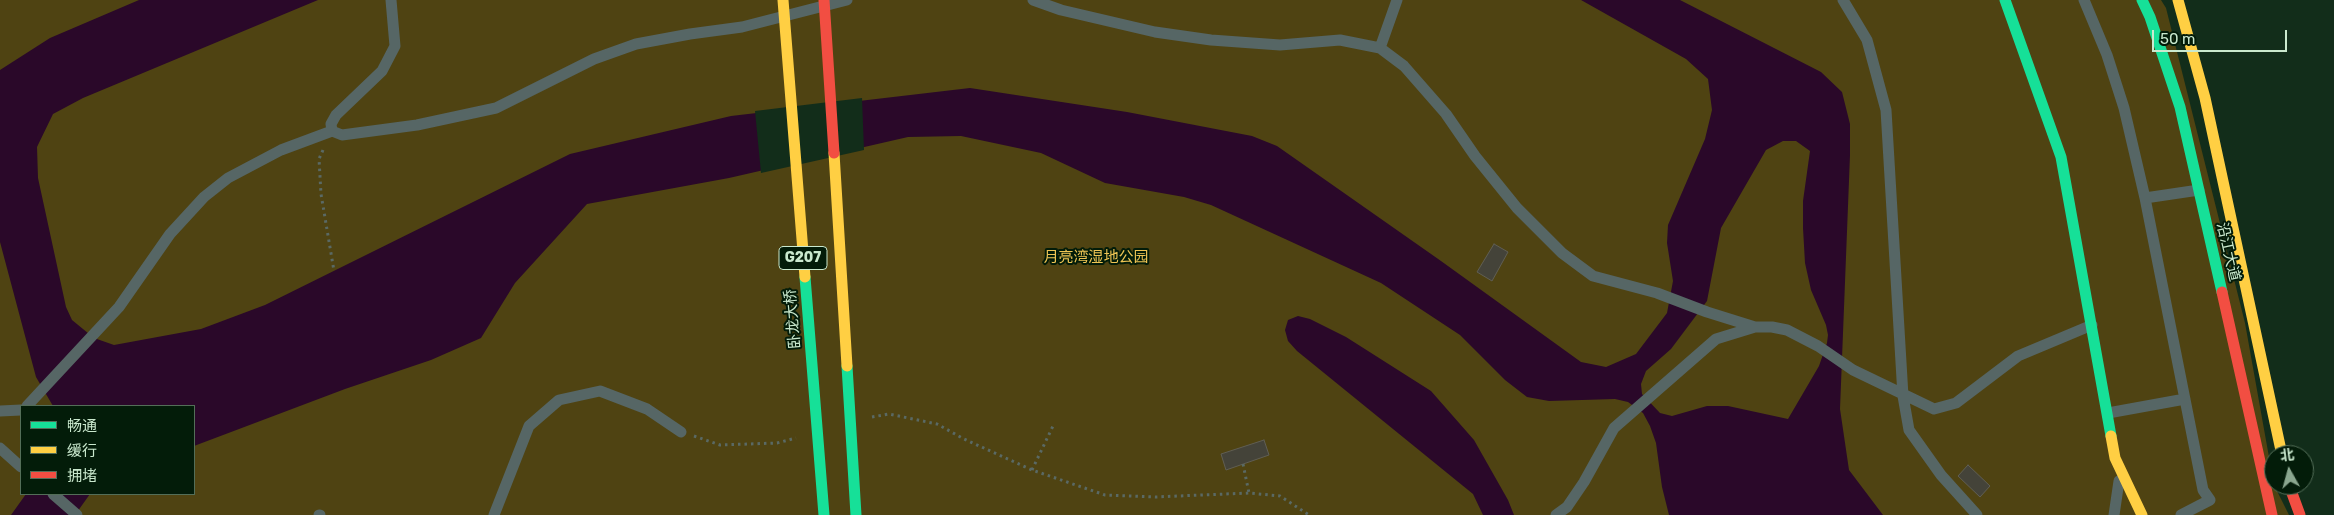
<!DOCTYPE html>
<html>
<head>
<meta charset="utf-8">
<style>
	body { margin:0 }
	#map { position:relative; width:2334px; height:515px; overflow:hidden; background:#122d1a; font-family:Rubik,"Noto Sans SC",sans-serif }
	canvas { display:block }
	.legend { position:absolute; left:20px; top:405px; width:175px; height:90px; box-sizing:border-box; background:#031c09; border:1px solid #536e58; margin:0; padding:6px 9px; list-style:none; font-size:15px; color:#cae9ce }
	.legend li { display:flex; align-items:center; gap:10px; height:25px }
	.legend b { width:25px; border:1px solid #536e58 }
	.north { position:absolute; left:2264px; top:445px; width:50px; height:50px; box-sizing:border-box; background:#031c09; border:1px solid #536e58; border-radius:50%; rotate:353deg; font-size:14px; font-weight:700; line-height:20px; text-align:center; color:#cae9ce }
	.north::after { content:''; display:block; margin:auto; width:18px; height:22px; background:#8aa78f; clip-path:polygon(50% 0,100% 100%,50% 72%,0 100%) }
	.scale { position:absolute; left:2152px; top:30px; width:135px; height:22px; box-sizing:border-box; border:2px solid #cae9ce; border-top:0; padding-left:6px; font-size:15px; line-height:18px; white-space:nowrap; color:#cae9ce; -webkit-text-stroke:4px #031c09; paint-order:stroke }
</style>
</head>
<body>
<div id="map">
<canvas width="2334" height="515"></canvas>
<ul class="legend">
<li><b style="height:6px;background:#16e098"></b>畅通</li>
<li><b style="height:6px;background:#ffcf43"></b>缓行</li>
<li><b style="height:6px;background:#f24e42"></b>拥堵</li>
</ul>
<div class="north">北</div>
<div class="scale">50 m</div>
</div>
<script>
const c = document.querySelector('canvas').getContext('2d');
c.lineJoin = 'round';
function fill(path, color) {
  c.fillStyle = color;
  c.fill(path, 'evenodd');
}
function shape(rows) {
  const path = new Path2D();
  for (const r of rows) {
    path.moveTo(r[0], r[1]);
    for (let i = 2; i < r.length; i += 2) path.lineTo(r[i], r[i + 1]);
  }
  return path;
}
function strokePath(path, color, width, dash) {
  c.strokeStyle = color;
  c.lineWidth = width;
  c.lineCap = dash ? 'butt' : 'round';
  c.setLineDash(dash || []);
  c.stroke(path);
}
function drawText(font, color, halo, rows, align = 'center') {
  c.font = font + ' Rubik,"Noto Sans SC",sans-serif';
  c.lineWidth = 4;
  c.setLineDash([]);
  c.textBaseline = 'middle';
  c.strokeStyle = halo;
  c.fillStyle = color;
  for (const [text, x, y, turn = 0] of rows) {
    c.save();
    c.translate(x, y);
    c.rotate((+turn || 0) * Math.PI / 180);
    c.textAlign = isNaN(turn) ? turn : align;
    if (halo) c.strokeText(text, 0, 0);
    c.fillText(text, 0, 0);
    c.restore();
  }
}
fill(shape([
	[0,0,2161,0,2166,8,2245,323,2274,485,2289,515,0,515],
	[21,406,194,406,194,494,21,494]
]), '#4f4312');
fill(shape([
	[139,0,318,0,83,98,53,114,37,147,38,178,66,307,72,320,94,338,114,345,201,329,265,305,570,154,731,116,970,88,1127,112,1252,136,1277,146,1441,261,1581,362,1606,367,1636,354,1667,313,1673,281,1667,243,1668,225,1705,139,1712,110,1708,79,1686,59,1581,0,1680,0,1821,72,1842,92,1850,124,1850,155,1840,409,1849,470,1883,515,1669,515,1662,487,1656,443,1650,426,1643,413,1628,402,1615,399,1549,401,1527,397,1505,380,1460,335,1381,283,1211,205,1184,197,1105,183,1041,153,961,136,908,137,729,178,587,204,515,283,481,338,431,360,345,389,194,446,194,406,53,406,36,377,0,242,0,70,50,38],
	[1783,141,1796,141,1810,151,1803,201,1803,228,1805,263,1811,290,1826,325,1828,335,1827,343,1819,366,1788,419,1728,406,1707,406,1672,416,1660,413,1642,394,1641,384,1646,371,1671,349,1707,301,1721,228,1766,150],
	[1298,316,1310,319,1346,337,1431,391,1474,440,1508,500,1514,515,1483,515,1473,494,1297,351,1288,341,1285,330,1288,320],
	[26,494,90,494,75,515,11,515]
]), '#2a0829');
fill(shape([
	[862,98,864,150,761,173,755,111]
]), '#122d1a');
const building = shape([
	[1494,244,1508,252,1492,281,1477,272,1494,244],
	[1264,440,1269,455,1226,470,1221,454,1264,440],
	[1968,465,1990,486,1980,497,1958,476,1968,465]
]);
fill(building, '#444339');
strokePath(building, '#605e53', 1);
strokePath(shape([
	[323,150,319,159,321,194,334,271],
	[872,417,889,414,937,424,964,439,1032,470,1105,495,1155,497,1249,493,1280,496,1309,515],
	[694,436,720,445,777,443,796,438],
	[1243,464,1249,493],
	[1032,470,1053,426]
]), '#5a6964', 3, [2.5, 4]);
strokePath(shape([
	[391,0,395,46,382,71,336,115,331,124,332,131,342,135,417,125,496,108,594,59,636,44,690,34,742,27,847,0],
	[1033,0,1061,10,1155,32,1211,40,1280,45,1340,40,1380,48,1404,66,1446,114,1475,156,1517,208,1562,253,1593,276,1657,293,1707,312,1755,327,1772,327,1787,330,1818,346,1853,370,1934,409,1956,403,2018,356,2092,325],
	[1843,0,1867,40,1886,110,1903,396,1909,430,1941,475,1977,515],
	[2084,0,2107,55,2124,108,2145,198,2203,490,2210,500,2181,515],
	[1380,48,1397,0],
	[2145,198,2199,190],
	[27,406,119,307,170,234,204,197,228,178,281,150,332,131],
	[0,411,21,410],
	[2108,413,2185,399],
	[0,448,21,467],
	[53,494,77,515],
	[319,515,320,515],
	[494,515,529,426,559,400,600,391,647,409,681,432],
	[1556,515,1567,507,1584,482,1614,428,1716,339,1755,327],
	[2114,515,2119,481]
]), '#566665', 11);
strokePath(shape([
	[2005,0,2061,157,2111,436],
	[2142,0,2150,17,2180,107,2222,292]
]), '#16e098', 11);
strokePath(shape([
	[2178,0,2205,98,2282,455],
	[2111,436,2115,458,2142,515]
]), '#ffcf43', 11);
strokePath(shape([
	[2222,292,2272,515],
	[2289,485,2300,515]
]), '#f24e42', 11);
strokePath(shape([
	[805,277,824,515],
	[847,366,856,515]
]), '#16e098', 11);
strokePath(shape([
	[783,0,805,277],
	[834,153,847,366]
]), '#ffcf43', 11);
strokePath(shape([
	[824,0,834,153]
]), '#f24e42', 11);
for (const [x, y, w] of [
	[803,258,48]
]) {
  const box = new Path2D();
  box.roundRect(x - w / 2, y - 11.5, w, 23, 4);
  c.fillStyle = '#031c09';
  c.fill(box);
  strokePath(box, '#cae9ce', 1);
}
drawText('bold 14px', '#cae9ce', null, [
	["G207",803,258]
]);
drawText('15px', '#cae9ce', '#031c09', [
	["沿江大道",2228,252,77],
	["卧龙大桥",793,319,-95]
]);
drawText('15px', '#efc554', '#031c09', [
	["月亮湾湿地公园",1096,258]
]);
</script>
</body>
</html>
